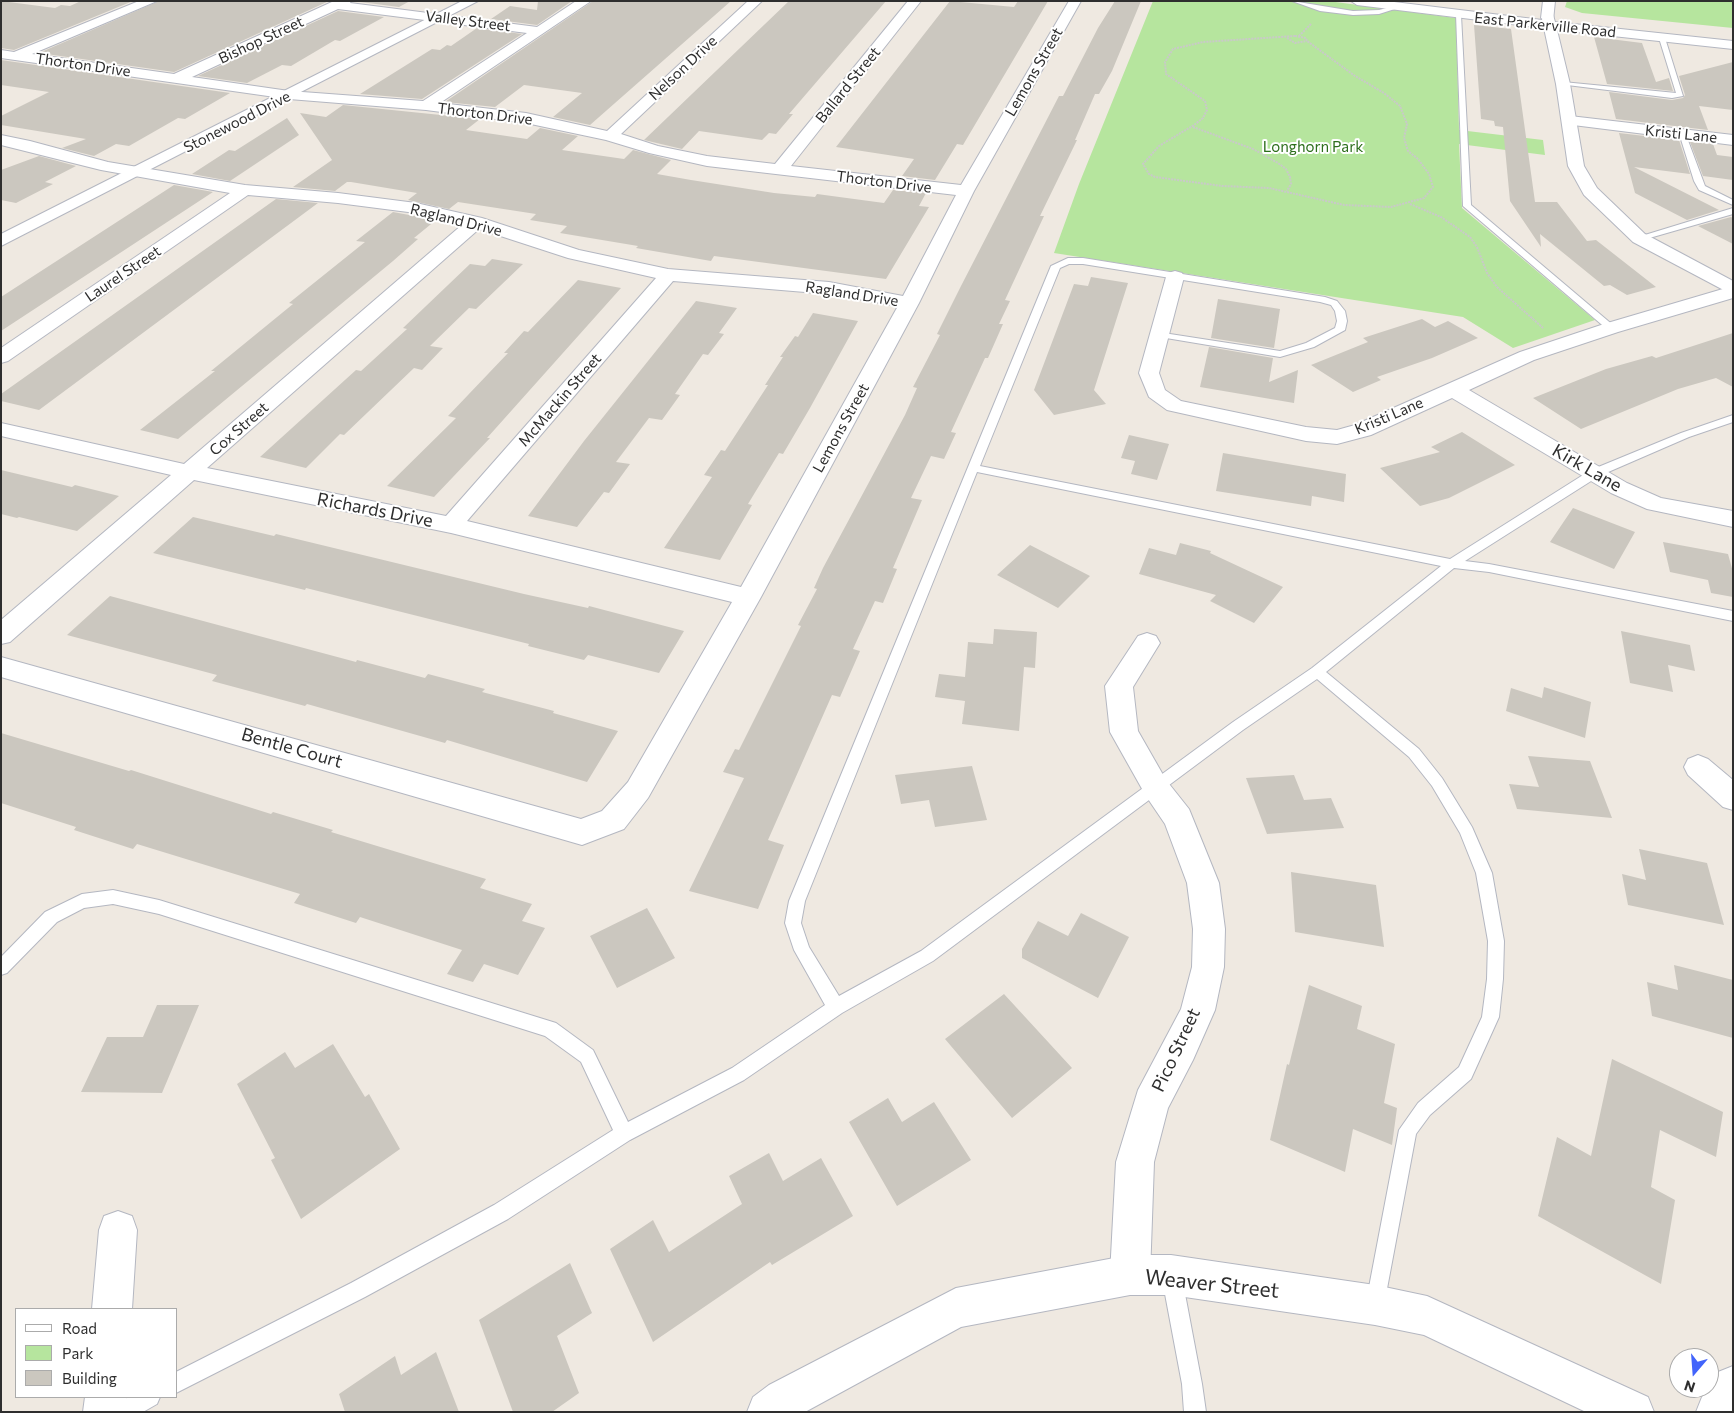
<!DOCTYPE html>
<html>
<head>
<meta charset="utf-8">
<style>
	body { margin:0 }
	#map { position:relative; width:1734px; height:1413px; overflow:hidden; background:#efe9e1; font-family:Commissioner,sans-serif }
	canvas { display:block }
	.frame { position:absolute; inset:0; border:2px solid #2e2e2e; pointer-events:none }
	.legend { position:absolute; left:15px; top:1308px; width:162px; height:90px; box-sizing:border-box; background:#fff; border:1px solid #ababab; margin:0; padding:6px 9px; list-style:none; font-size:15px; color:#2e2e2e }
	.legend li { display:flex; align-items:center; gap:10px; height:25px }
	.legend b { width:25px; border:1px solid #ababab }
	.north { position:absolute; left:1669px; top:1348px; width:50px; height:50px; box-sizing:border-box; background:#fff; border:1px solid #ababab; border-radius:50%; rotate:198deg; font-size:14px; font-weight:700; line-height:20px; text-align:center; color:#2e2e2e }
	.north::after { content:''; display:block; margin:auto; width:18px; height:22px; background:#4264fb; clip-path:polygon(50% 0,100% 100%,50% 72%,0 100%) }
</style>
</head>
<body>
<div id="map">
<canvas width="1734" height="1413"></canvas>
<div class="frame"></div>
<ul class="legend">
<li><b style="height:6px;background:#fff"></b>Road</li>
<li><b style="height:14px;background:#b6e59e"></b>Park</li>
<li><b style="height:14px;background:#cbc7bf"></b>Building</li>
</ul>
<div class="north">N</div>
</div>
<script>
const c = document.querySelector('canvas').getContext('2d');
c.lineJoin = 'round';
function fill(path, color) {
  c.fillStyle = color;
  c.fill(path, 'evenodd');
}
function shape(rows) {
  const path = new Path2D();
  for (const r of rows) {
    path.moveTo(r[0], r[1]);
    for (let i = 2; i < r.length; i += 2) path.lineTo(r[i], r[i + 1]);
  }
  return path;
}
function strokePath(path, color, width, dash) {
  c.strokeStyle = color;
  c.lineWidth = width;
  c.lineCap = dash ? 'butt' : 'round';
  c.setLineDash(dash || []);
  c.stroke(path);
}
function drawText(font, color, halo, rows, align = 'center') {
  c.font = font + ' Commissioner,sans-serif';
  c.lineWidth = 4;
  c.setLineDash([]);
  c.textBaseline = 'middle';
  c.strokeStyle = halo;
  c.fillStyle = color;
  for (const [text, x, y, turn = 0] of rows) {
    c.save();
    c.translate(x, y);
    c.rotate((+turn || 0) * Math.PI / 180);
    c.textAlign = isNaN(turn) ? turn : align;
    if (halo) c.strokeText(text, 0, 0);
    c.fillText(text, 0, 0);
    c.restore();
  }
}
fill(shape([
	[1153,1,1328,1,1456,18,1459,130,1543,140,1545,155,1459,144,1462,208,1595,320,1513,348,1463,317,1054,253,1079,184],
	[1567,1,1733,1,1733,28,1582,13,1565,7]
]), '#b6e59e');
fill(shape([
	[1,1,55,8,61,5,70,6,81,1,133,1,14,50,1,48],
	[159,1,329,1,174,72,39,53],
	[353,1,410,1,399,7],
	[538,1,572,1,537,25,491,19,510,6,537,10],
	[593,1,731,1,590,125,553,117,582,93,524,85,495,107,445,102],
	[789,1,886,1,789,114,793,114,776,134,769,133,762,140,699,131,682,149,644,140],
	[950,1,1014,7,1018,1,1048,1,963,145,957,144,935,180,902,176,914,159,836,147],
	[1115,1,1141,1,1112,71,1099,94,1095,94,1075,140,1077,140,1040,216,1044,216,1005,300,1010,301,999,324,1003,324,988,358,985,358,951,432,956,433,944,459,931,456,911,498,922,500,893,568,897,569,883,603,875,601,853,649,860,651,840,697,832,695,768,840,784,845,758,909,689,891,744,778,723,772,735,749,739,750,801,626,798,625,817,589,814,588,823,568,905,415,917,388,913,387,940,335,937,334,961,286,1059,96,1063,96,1098,28],
	[338,11,384,17,340,41,335,40,291,66,282,65,247,83,198,76],
	[1474,25,1511,29,1535,202,1557,202,1587,241,1596,240,1656,287,1627,295,1610,285,1604,286,1540,234,1541,247,1510,201,1503,127,1495,126,1494,121,1481,119],
	[477,28,522,34,422,99,360,94,432,49,440,50,447,45,451,46],
	[1594,37,1642,43,1656,82,1669,78,1673,91,1607,84],
	[1,60,230,93,185,119,178,118,129,146,116,144,94,156,62,148,86,139,1,125,1,116,49,92,1,85],
	[1733,62,1733,110,1699,106,1708,130,1616,119,1609,92,1672,100,1683,98,1685,95,1679,76],
	[343,105,480,119,466,130,527,139,540,128,578,136,562,150,624,159,633,150,671,160,657,174,691,180,774,193,815,197,817,194,884,203,893,190,926,193,919,206,929,207,886,279,714,256,711,261,636,248,638,246,560,233,567,226,530,220,536,214,458,202,449,209,408,200,417,193,351,182,347,182,335,191,293,187,332,160,300,113,326,117],
	[287,118,299,135,230,181,192,174,229,150,235,151],
	[1619,133,1679,140,1690,174,1634,167,1719,210,1687,220,1635,193],
	[1690,142,1713,144,1717,155,1733,157,1733,180,1703,176],
	[39,156,76,166,45,182,53,184,16,203,1,200,1,170],
	[174,185,213,192,1,331,1,297],
	[276,199,318,203,39,410,1,401,1,394],
	[393,212,436,220,414,238,418,239,393,261,178,439,140,430,215,371,211,371,293,304,289,303,365,242,356,241],
	[1731,217,1733,218,1733,244,1698,226],
	[492,259,523,264,476,309,469,308,430,346,443,348,422,370,414,368,344,435,340,434,306,468,260,457,356,370,361,371,407,329,403,328,470,264,485,266],
	[1091,277,1128,283,1094,390,1106,404,1054,415,1034,390,1074,284,1088,286],
	[578,280,621,288,487,438,490,438,434,497,387,486,456,418,448,416,508,353,504,353,524,331,528,332],
	[1218,299,1280,309,1274,348,1211,338],
	[696,301,737,308,719,333,724,334,708,355,703,354,675,394,680,395,662,420,649,418,616,462,630,464,609,493,604,492,577,527,528,516,584,441],
	[813,313,858,321,810,408,783,454,779,453,748,504,752,505,720,560,664,548,712,477,704,475,721,450,725,451,768,385,765,385,783,357,780,357,795,336,798,337],
	[1422,319,1435,327,1448,321,1478,338,1432,358,1377,377,1381,380,1353,392,1311,365,1368,342,1363,338],
	[1733,333,1733,387,1716,378,1678,389,1581,429,1533,398,1606,369,1652,356,1656,358],
	[1209,347,1273,358,1269,382,1298,370,1294,403,1200,387],
	[1462,432,1515,465,1449,498,1420,506,1380,468,1440,452,1431,447],
	[1129,435,1169,444,1157,480,1131,474,1135,461,1121,458],
	[1223,453,1346,474,1344,502,1312,496,1311,506,1216,491],
	[1,470,72,487,75,485,119,496,77,531,19,517,17,518,1,514],
	[1573,508,1635,532,1614,569,1550,542],
	[193,517,274,536,276,534,524,594,588,608,589,606,684,631,659,673,588,655,584,660,528,646,529,644,306,588,305,590,153,553],
	[1663,542,1728,554,1733,572,1733,597,1711,593,1708,580,1670,572],
	[1180,543,1211,551,1210,553,1283,587,1254,623,1210,601,1216,595,1139,574,1149,548,1176,555],
	[1030,545,1090,576,1058,608,997,575],
	[110,596,356,662,357,660,425,678,428,674,485,689,482,692,554,711,553,713,618,731,587,782,447,740,445,743,307,704,305,706,212,681,217,675,67,635],
	[994,629,1037,632,1035,668,1024,667,1019,731,962,724,965,701,935,697,939,674,965,677,968,642,993,644],
	[1621,631,1690,645,1695,671,1668,665,1673,692,1630,683],
	[1544,687,1591,702,1585,738,1506,711,1511,688,1542,698],
	[1,733,129,771,131,770,271,814,273,812,333,830,331,832,486,879,480,888,532,904,522,921,545,928,518,975,484,964,473,982,447,974,462,950,360,917,356,923,294,903,300,894,137,844,133,849,74,830,76,827,1,803],
	[1528,756,1590,761,1612,818,1517,809,1509,784,1539,787],
	[972,766,987,820,935,827,929,800,901,804,895,775],
	[1294,775,1304,800,1331,798,1344,828,1267,834,1246,778],
	[1639,849,1707,863,1724,925,1628,905,1622,874,1646,880],
	[1291,872,1376,885,1384,947,1295,932],
	[647,908,675,958,617,988,590,936],
	[1081,913,1129,937,1098,998,1022,958,1022,949,1038,921,1068,936],
	[1674,965,1733,980,1733,1038,1652,1016,1647,982,1678,990],
	[1309,985,1362,1006,1357,1029,1395,1044,1384,1103,1397,1108,1392,1145,1353,1129,1345,1172,1270,1140,1287,1064,1289,1065],
	[1004,994,1072,1068,1012,1118,945,1039],
	[157,1005,199,1005,162,1093,81,1092,107,1037,143,1037],
	[333,1044,365,1097,369,1094,400,1149,301,1219,271,1160,275,1158,237,1084,285,1052,295,1068],
	[1612,1059,1723,1112,1716,1157,1660,1130,1651,1187,1675,1200,1661,1284,1538,1216,1557,1137,1591,1156],
	[888,1098,902,1122,934,1102,971,1160,897,1206,849,1122],
	[769,1153,783,1181,821,1158,853,1216,772,1265,770,1262,653,1342,610,1249,653,1220,669,1252,742,1204,729,1176],
	[570,1263,592,1313,557,1336,579,1393,552,1412,513,1412,479,1320],
	[436,1352,459,1412,345,1412,339,1394,395,1356,401,1375]
]), '#cbc7bf');
const lane = shape([
	[1292,1,1353,11,1379,10,1398,5,1401,7,1379,14,1353,15,1320,11,1292,1],
	[1456,14,1461,15,1471,205,1614,326,1614,330,1608,330,1463,206,1456,14],
	[1662,36,1665,38,1683,96,1672,98,1559,84,1563,82,1676,93,1659,38,1662,36],
	[1679,133,1686,135,1705,186,1733,200,1733,205,1699,190,1694,181,1679,133],
	[1733,208,1733,214,1639,241,1635,238,1733,208],
	[1068,258,1083,258,1325,297,1337,301,1345,311,1347,321,1345,330,1314,347,1280,357,1160,337,1157,336,1157,332,1280,351,1306,343,1335,328,1337,321,1335,311,1331,305,1320,302,1083,264,1069,264,1060,268,980,466,1450,559,1591,470,1681,433,1733,415,1733,422,1689,437,1599,476,1465,561,1489,564,1733,611,1733,621,1489,572,1454,568,1326,672,1419,749,1442,778,1472,827,1492,873,1504,941,1503,979,1499,1017,1471,1079,1430,1115,1416,1134,1383,1310,1376,1313,1369,1310,1366,1303,1399,1130,1418,1103,1459,1067,1482,1017,1487,979,1488,941,1476,873,1460,833,1432,786,1409,757,1317,679,1243,730,933,961,842,1013,744,1080,630,1140,508,1219,365,1297,176,1393,176,1372,351,1283,494,1205,613,1130,581,1062,545,1036,159,914,113,904,84,908,57,922,7,973,1,975,1,957,45,912,82,894,113,890,159,900,556,1023,593,1050,628,1122,732,1068,825,1005,794,950,785,923,789,901,1051,266,1068,258],
	[977,472,1441,566,1312,668,1233,722,921,951,839,996,809,947,801,923,805,901,977,472],
	[1172,1268,1179,1271,1182,1278,1202,1384,1206,1412,1184,1412,1182,1384,1162,1278,1165,1271,1172,1268],
	[129,1397,160,1397,157,1404,143,1412,111,1412,114,1405,129,1397]
]);
const street = shape([
	[139,1,157,1,32,54,174,74,334,1,351,1,350,3,537,27,576,1,591,1,440,103,526,113,607,131,748,1,762,1,621,134,658,146,707,156,775,164,908,1,921,1,791,166,961,185,1069,1,1081,1,974,191,919,303,761,597,648,798,624,829,582,845,1,677,1,657,581,819,602,811,628,782,732,602,451,533,194,480,10,642,1,644,1,620,171,475,1,436,1,423,184,464,463,224,416,213,338,203,248,195,8,361,1,363,1,348,230,193,101,170,1,145,1,135,30,141,108,162,245,185,338,193,416,203,482,218,579,250,668,269,829,282,903,296,956,195,707,166,649,153,606,140,526,123,426,110,289,99,1,58,1,50,14,52,139,1],
	[338,9,527,33,423,101,289,91,192,77,338,9],
	[479,229,568,258,656,278,446,516,207,468,479,229],
	[673,281,829,294,898,306,741,587,467,521,673,281],
	[1543,1,1555,1,1553,21,1548,22,1541,18,1543,1],
	[1570,116,1733,135,1733,145,1565,124,1562,121,1565,118,1570,116],
	[1175,271,1182,273,1184,277,1159,373,1165,390,1181,401,1306,427,1337,430,1355,425,1520,352,1604,324,1733,286,1733,298,1618,332,1534,360,1469,390,1627,483,1661,498,1733,511,1733,527,1647,509,1611,493,1452,398,1371,435,1337,444,1306,441,1167,410,1149,397,1139,373,1166,277,1168,273,1175,271],
	[1147,633,1156,636,1160,643,1133,687,1138,731,1166,780,1189,809,1219,883,1225,929,1224,967,1215,1010,1193,1060,1168,1108,1154,1162,1150,1275,1144,1289,1130,1295,1116,1289,1110,1275,1116,1162,1138,1090,1181,1009,1192,967,1193,929,1187,883,1165,824,1146,796,1110,732,1105,686,1138,636,1147,633],
	[1698,755,1708,759,1733,780,1733,810,1723,807,1688,775,1684,767,1688,759,1698,755],
	[118,1211,132,1216,137,1230,132,1309,92,1309,99,1230,104,1216,118,1211],
	[1733,1366,1733,1412,1696,1412,1702,1397,1718,1372,1733,1366],
	[85,1397,127,1397,125,1412,83,1412,85,1397]
]);
const secondary = shape([
	[462,1,478,1,1,246,1,234,462,1],
	[1351,1,1386,1,1542,20,1543,15,1548,14,1553,15,1555,22,1733,41,1733,49,1557,30,1570,84,1584,166,1597,188,1645,234,1733,281,1733,295,1633,242,1584,195,1568,166,1556,84,1544,28,1357,5,1351,1],
	[1130,1255,1171,1255,1375,1285,1427,1296,1648,1397,1654,1412,1586,1412,1424,1335,1375,1325,1171,1295,1130,1295,961,1327,805,1412,747,1412,753,1397,769,1385,956,1288,1130,1255]
]);
strokePath(lane, '#b4b7c1', 2);
strokePath(street, '#b4b7c1', 2);
strokePath(secondary, '#b4b7c1', 2);
strokePath(shape([
	[1295,36,1306,38,1307,41,1355,76,1384,93,1400,106,1407,124,1404,138,1408,151,1418,159,1429,174,1433,187,1424,198,1391,207,1344,205,1269,188,1222,186,1155,177,1149,174,1143,164,1159,146,1194,125,1203,118,1207,110,1205,101,1166,74,1165,62,1173,49,1203,42,1295,36],
	[1299,36,1311,24],
	[1287,38,1295,43,1307,41],
	[1193,127,1253,149,1278,163,1286,169,1290,177,1291,184,1287,191],
	[1410,204,1441,217,1470,237,1477,247,1487,273,1497,287,1543,328]
]), '#c9c9c9', 2, [2, 1]);
fill(lane, '#fff');
fill(street, '#fff');
fill(secondary, '#fff');
drawText('15px', '#2e2e2e', '#fff', [
	["Valley Street",468,21,7],
	["East Parkerville Road",1545,25,6],
	["Bishop Street",261,40,-25],
	["Thorton Drive",83,65,8],
	["Nelson Drive",683,68,-43],
	["Lemons Street",1034,72,-60],
	["Ballard Street",848,85,-51],
	["Thorton Drive",485,114,7],
	["Stonewood Drive",237,122,-27],
	["Kristi Lane",1681,134,6],
	["Thorton Drive",884,182,7],
	["Ragland Drive",456,220,14],
	["Laurel Street",123,274,-34],
	["Ragland Drive",852,294,9],
	["McMackin Street",560,400,-49],
	["Kristi Lane",1389,416,-23],
	["Lemons Street",841,428,-61],
	["Cox Street",239,429,-41]
]);
drawText('15px', '#2c6e1b', '#fff', [
	["Longhorn Park",1313,147]
]);
drawText('18px', '#2e2e2e', '#fff', [
	["Kirk Lane",1587,468,30],
	["Richards Drive",375,510,11],
	["Bentle Court",292,748,16],
	["Pico Street",1176,1050,-65]
]);
drawText('21px', '#2e2e2e', '#fff', [
	["Weaver Street",1212,1284,6]
]);
</script>
</body>
</html>
